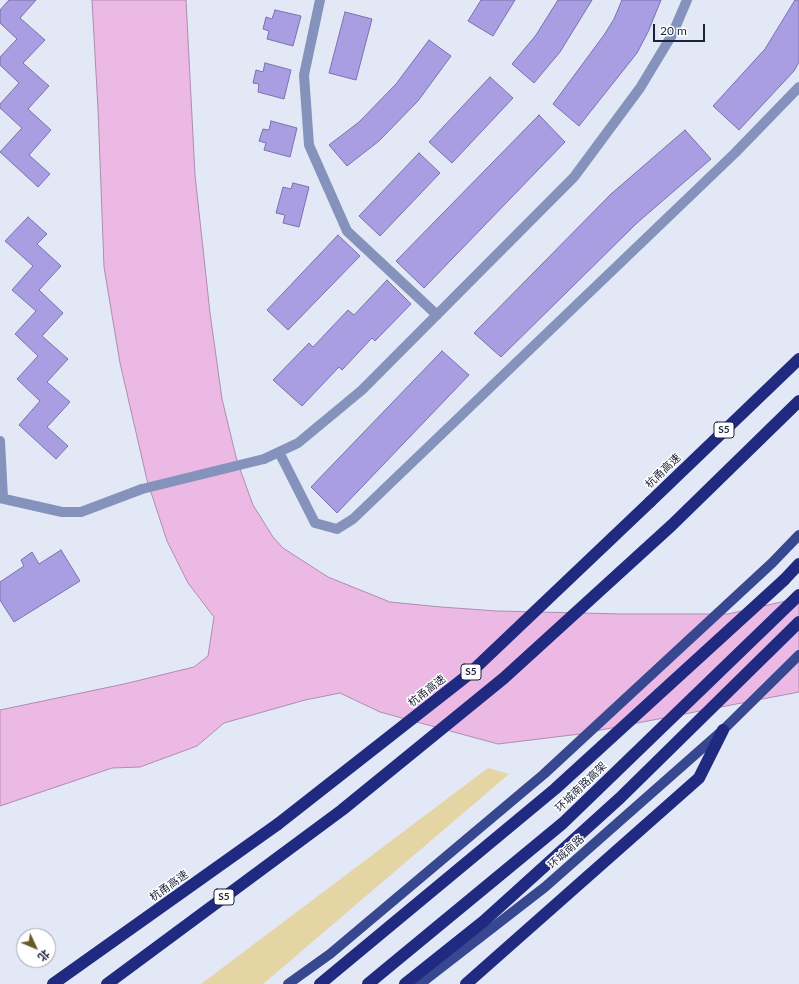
<!DOCTYPE html>
<html>
<head>
<meta charset="utf-8">
<style>
	body { margin:0 }
	#map { position:relative; width:799px; height:984px; overflow:hidden; background:#e3e8f6; font-family:Lato,"Noto Sans SC",sans-serif }
	canvas { display:block }
	.north { position:absolute; left:16px; top:928px; width:40px; height:40px; box-sizing:border-box; background:#fff; border:1px solid #a4a7b1; border-radius:50%; rotate:134deg; font-size:11px; font-weight:700; line-height:16px; text-align:center; color:#1b223b }
	.north::after { content:''; display:block; margin:auto; width:14px; height:18px; background:#6a5927; clip-path:polygon(50% 0,100% 100%,50% 72%,0 100%) }
	.scale { position:absolute; left:653px; top:24px; width:52px; height:18px; box-sizing:border-box; border:2px solid #1b223b; border-top:0; padding-left:5px; font-size:12px; line-height:14px; white-space:nowrap; color:#1b223b; -webkit-text-stroke:3px #fff; paint-order:stroke }
</style>
</head>
<body>
<div id="map">
<canvas width="799" height="984"></canvas>
<div class="north">北</div>
<div class="scale">20 m</div>
</div>
<script>
const c = document.querySelector('canvas').getContext('2d');
c.lineJoin = 'round';
function fill(path, color) {
  c.fillStyle = color;
  c.fill(path, 'evenodd');
}
function shape(rows) {
  const path = new Path2D();
  for (const r of rows) {
    path.moveTo(r[0], r[1]);
    for (let i = 2; i < r.length; i += 2) path.lineTo(r[i], r[i + 1]);
  }
  return path;
}
function strokePath(path, color, width, dash) {
  c.strokeStyle = color;
  c.lineWidth = width;
  c.lineCap = dash ? 'butt' : 'round';
  c.setLineDash(dash || []);
  c.stroke(path);
}
function drawText(font, color, halo, rows, align = 'center') {
  c.font = font + ' Lato,"Noto Sans SC",sans-serif';
  c.lineWidth = 3;
  c.setLineDash([]);
  c.textBaseline = 'middle';
  c.strokeStyle = halo;
  c.fillStyle = color;
  for (const [text, x, y, turn = 0] of rows) {
    c.save();
    c.translate(x, y);
    c.rotate((+turn || 0) * Math.PI / 180);
    c.textAlign = isNaN(turn) ? turn : align;
    if (halo) c.strokeText(text, 0, 0);
    c.fillText(text, 0, 0);
    c.restore();
  }
}
fill(shape([
	[488,768,509,774,263,984,201,984]
]), '#e5d4a4');
const water = shape([
	[92,0,186,0,195,175,210,313,222,399,237,461,253,505,273,537,283,548,328,577,390,602,441,607,497,611,623,614,728,614,799,598,799,692,580,734,498,744,380,712,340,693,305,700,224,723,197,746,140,767,112,768,0,806,0,710,124,684,194,667,208,656,214,617,188,583,167,541,147,480,120,363,104,267,98,109,92,0]
]);
fill(water, '#ecb9e5');
strokePath(water, '#ad8cb2', 1);
const building = shape([
	[9,0,36,0,20,18,45,40,23,63,49,86,28,109,51,130,29,155,50,174,38,187,0,152,22,128,0,108,0,104,19,83,0,65,0,57,17,39,0,23,0,10,9,0],
	[481,0,515,0,493,36,468,21,481,0],
	[558,0,592,0,560,52,534,83,512,64,536,35,558,0],
	[622,0,661,0,648,32,637,53,579,126,553,104,604,35,614,19,622,0],
	[795,0,799,0,799,62,794,71,739,130,713,106,765,49,795,0],
	[275,10,301,16,293,46,267,39,269,31,263,29,266,17,272,19,275,10],
	[345,12,372,19,356,80,329,73,345,12],
	[429,40,451,56,418,101,379,141,347,166,329,145,359,122,396,84,429,40],
	[265,63,291,70,284,99,258,92,259,84,253,83,256,70,263,72,265,63],
	[490,77,513,98,452,163,429,142,490,77],
	[539,115,565,142,424,288,396,261,539,115],
	[271,121,297,128,290,157,264,150,266,143,259,141,263,129,269,130,271,121],
	[685,130,711,159,637,223,501,357,474,333,611,194,685,130],
	[419,153,440,173,380,236,359,216,419,153],
	[293,183,309,187,299,227,283,223,285,215,276,213,283,187,291,189,293,183],
	[28,217,47,234,37,244,61,266,39,290,63,313,42,336,68,359,47,382,70,402,47,427,68,446,56,459,19,425,40,401,17,379,38,356,15,334,36,311,12,290,33,266,5,241,28,217],
	[338,235,360,256,288,330,267,310,338,235],
	[387,280,411,304,375,341,372,338,342,370,339,367,302,406,273,380,309,343,313,347,348,310,354,315,387,280],
	[442,351,469,375,337,513,311,487,442,351],
	[61,550,80,581,14,622,0,600,0,582,24,566,21,560,32,552,39,564,61,550]
]);
fill(building, '#a99ee1');
strokePath(building, '#7b70b0', 1);
strokePath(shape([
	[320,0,304,75,309,145,347,231,437,315],
	[0,441,3,498],
	[279,452,315,523,337,529,353,519,735,153,799,87],
	[264,459,298,443,362,390,574,177,640,88,672,35,687,0],
	[0,498,62,512,81,512,142,489]
]), '#8592bc', 10);
strokePath(shape([
	[288,984,330,954,544,774,772,563,799,535],
	[420,984,545,887,723,730,799,655]
]), '#374891', 10);
strokePath(shape([
	[650,502,799,359],
	[784,580,799,564],
	[53,984,278,824],
	[107,984,342,810,504,678,672,525,799,401],
	[405,984,484,921,620,798,799,622],
	[466,984,699,778,723,730]
]), '#202a80', 12);
strokePath(shape([
	[142,489,264,459]
]), '#8592bc', 10);
strokePath(shape([
	[278,824,468,675,650,502],
	[320,984,555,789,784,580],
	[368,984,563,823,799,595]
]), '#202a80', 12);
for (const [x, y, w] of [
	[724,430,20],
	[471,672,20],
	[224,897,20]
]) {
  const box = new Path2D();
  box.roundRect(x - w / 2, y - 8, w, 16, 3);
  c.fillStyle = '#fff';
  c.fill(box);
  strokePath(box, '#1b223b', 1);
}
drawText('bold 10px', '#1b223b', null, [
	["S5",724,430],
	["S5",471,672],
	["S5",224,897]
]);
drawText('11px', '#1b223b', '#fff', [
	["杭甬高速",663,471,-44],
	["杭甬高速",427,691,-38],
	["环城南路高架",581,787,-44],
	["环城南路",566,852,-42],
	["杭甬高速",169,886,-35]
]);
</script>
</body>
</html>
